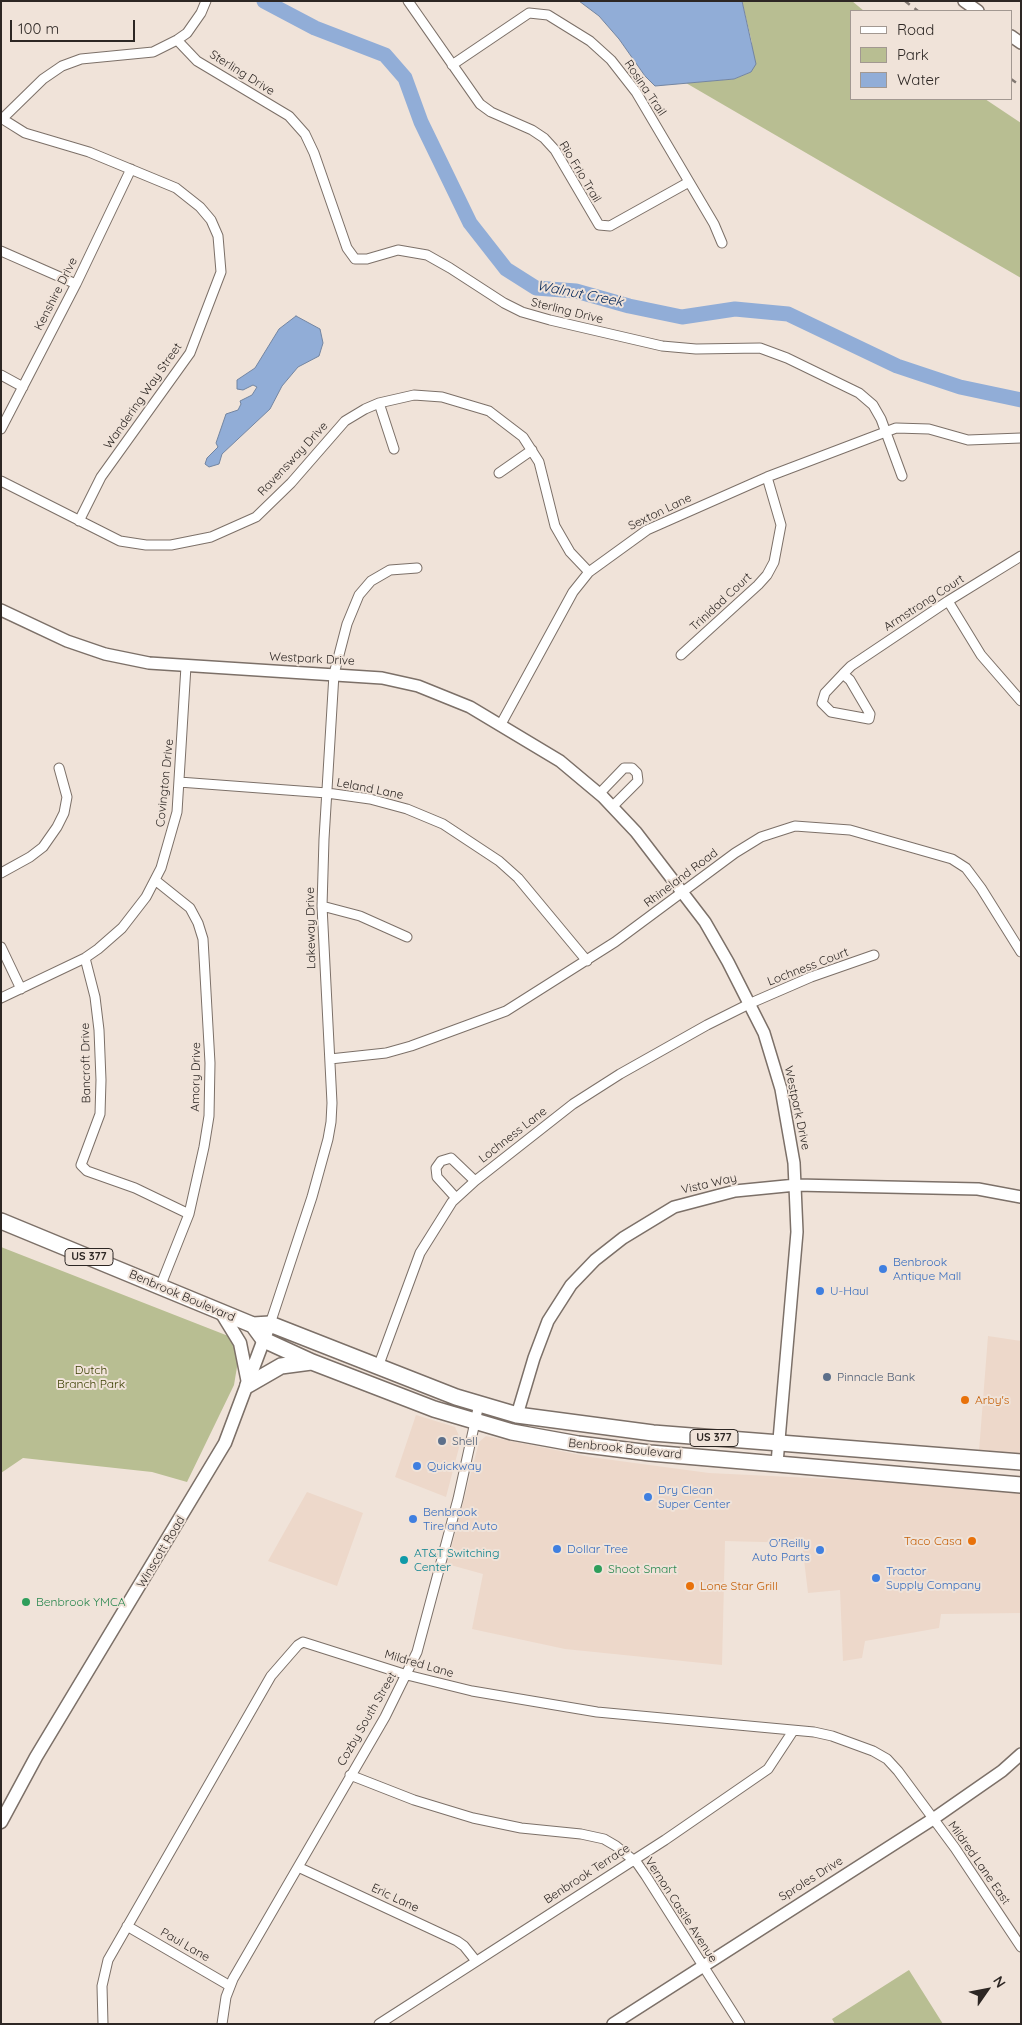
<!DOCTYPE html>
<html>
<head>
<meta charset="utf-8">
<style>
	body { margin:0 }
	#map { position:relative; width:1022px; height:2025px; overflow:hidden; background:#f0e3d9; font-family:Quicksand,sans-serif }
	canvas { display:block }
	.frame { position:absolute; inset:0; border:2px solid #2d2724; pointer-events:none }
	.legend { position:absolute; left:850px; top:10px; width:162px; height:90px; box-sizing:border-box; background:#f0e3d9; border:1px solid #a29891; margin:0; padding:6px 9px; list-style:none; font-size:15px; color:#2d2724 }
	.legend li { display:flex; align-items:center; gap:10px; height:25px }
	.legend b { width:25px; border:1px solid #a29891 }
	.north { position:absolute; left:962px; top:1965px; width:50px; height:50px; -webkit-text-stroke:4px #f0e3d9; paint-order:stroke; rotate:57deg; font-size:14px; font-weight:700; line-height:20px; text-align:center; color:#2d2724 }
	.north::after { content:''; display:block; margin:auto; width:18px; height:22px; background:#2d2724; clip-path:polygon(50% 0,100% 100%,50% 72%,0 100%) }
	.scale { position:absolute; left:10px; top:20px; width:125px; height:22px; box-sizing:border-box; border:2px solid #2d2724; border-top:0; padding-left:6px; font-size:15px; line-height:18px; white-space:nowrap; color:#2d2724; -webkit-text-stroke:4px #f0e3d9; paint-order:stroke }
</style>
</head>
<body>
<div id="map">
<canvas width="1022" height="2025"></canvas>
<div class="frame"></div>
<ul class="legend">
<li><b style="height:6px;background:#fff"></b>Road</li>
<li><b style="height:14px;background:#b8be92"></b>Park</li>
<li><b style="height:14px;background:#91add7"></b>Water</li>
</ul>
<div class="north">N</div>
<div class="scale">100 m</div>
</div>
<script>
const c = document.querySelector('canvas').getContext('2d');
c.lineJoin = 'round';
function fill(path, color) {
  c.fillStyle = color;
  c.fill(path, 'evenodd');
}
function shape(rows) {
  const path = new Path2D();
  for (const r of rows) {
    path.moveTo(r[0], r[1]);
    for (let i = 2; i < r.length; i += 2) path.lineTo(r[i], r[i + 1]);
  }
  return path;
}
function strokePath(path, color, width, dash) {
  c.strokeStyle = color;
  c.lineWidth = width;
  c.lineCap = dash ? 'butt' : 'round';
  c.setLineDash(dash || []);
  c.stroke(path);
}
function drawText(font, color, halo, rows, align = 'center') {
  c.font = font + ' Quicksand,sans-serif';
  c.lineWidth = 4;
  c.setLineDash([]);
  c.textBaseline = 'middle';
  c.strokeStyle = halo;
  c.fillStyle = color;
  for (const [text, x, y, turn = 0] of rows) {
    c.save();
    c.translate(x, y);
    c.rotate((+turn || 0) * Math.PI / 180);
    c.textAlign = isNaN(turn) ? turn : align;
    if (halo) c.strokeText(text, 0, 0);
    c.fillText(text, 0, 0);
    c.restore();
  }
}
fill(shape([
	[988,1336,1021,1341,1021,1454,979,1451],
	[416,1415,455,1427,461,1440,446,1497,395,1477],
	[486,1436,590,1457,709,1473,976,1486,1021,1491,1021,1613,941,1614,939,1628,865,1641,862,1658,843,1661,840,1590,808,1593,802,1543,725,1541,722,1665,565,1649,472,1629,483,1574,447,1564,479,1442],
	[307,1492,363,1513,337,1586,268,1561]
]), '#edd8ca');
fill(shape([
	[742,1,852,1,864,11,851,11,851,99,985,99,1021,123,1021,278,686,83,734,79,751,72,752,43],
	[1,1247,236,1339,239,1355,234,1385,187,1482,152,1472,23,1458,1,1473],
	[909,1970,943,2024,835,2024,832,2019]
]), '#b8be92');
const water = shape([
	[579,1,742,1,756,64,751,72,734,79,655,86,645,76,619,39,599,16,579,1],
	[296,316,320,329,323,343,319,356,298,367,282,386,270,409,222,454,219,464,209,467,205,464,207,458,218,447,216,443,226,414,238,410,241,404,240,401,252,395,257,387,253,385,243,390,237,389,237,380,255,368,279,329,296,316]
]);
fill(water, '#91add7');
strokePath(water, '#7385a1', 1);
strokePath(shape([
	[264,1,315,28,385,55,405,78,421,122,470,223,506,269,536,288,576,291,629,306,682,317,735,309,788,314,897,366,960,387,1021,400]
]), '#91add7', 15);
const minor = shape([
	[408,1,480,104,491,112,532,130,544,138,555,150,599,225,610,226,689,182],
	[177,40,197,61,289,116,305,134,314,153,347,248,355,259,367,259,398,250,427,255,450,268,504,303,522,312,550,320,662,346,696,349,760,348,787,358,859,393,873,405,881,419,902,476],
	[452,65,529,13,548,15,590,41,611,60,636,92,714,224,722,243],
	[1,118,25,133,89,152,176,188,200,207,211,220,218,236,221,272,190,353,101,477,79,521],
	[2,119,43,79,62,66,81,59,153,52,177,40,187,33,201,13,206,1],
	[1,251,76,284],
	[1,375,23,387],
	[379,403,394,449],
	[1,429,76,284,131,169],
	[499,473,532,450],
	[1,481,120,541,146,545,171,545,211,537,256,517,291,483,345,421,365,409,379,403,414,395,442,397,489,411,523,437,539,462,555,526,570,552,589,572],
	[948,601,981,655,1021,701],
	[681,655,758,585,767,575,774,562,781,525,767,477],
	[843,674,850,680,870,714,869,719,831,712,822,703,825,693,843,674,851,666,948,601,1021,556],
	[501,724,573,592,589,572,647,530,767,477,896,428,929,429,968,440,1021,438],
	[179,782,327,793,370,799,407,809,443,824,499,861,518,878,587,961],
	[599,794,624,768,632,768,637,773,638,781,612,807],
	[1,873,30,857,43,847,57,827,64,813,67,797,59,768],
	[155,880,190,908,198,923,203,939,210,1063,209,1116,204,1147,189,1214,160,1287],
	[322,906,360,916,407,937],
	[1,947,21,989],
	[85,958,95,997,99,1030,101,1080,100,1114,81,1165,87,1171,135,1188,189,1214],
	[1,998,85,958,98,949,122,928,146,897,161,868,177,812,186,666],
	[330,1059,386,1053,411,1046,506,1011,615,942,735,853,761,837,795,826,850,830,952,859,966,868,981,888,1021,952],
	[456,1198,437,1177,436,1168,441,1161,451,1158,475,1181],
	[270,1324,312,1197,328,1139,331,1122,332,1103,322,906,324,839,334,674,347,624,359,595,371,581,390,570,417,568],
	[378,1367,420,1253,452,1202,475,1181,573,1104,620,1074,707,1025,751,1003,811,977,874,955],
	[350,1775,414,1800,473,1818,521,1828,581,1834,604,1839,616,1846,637,1863,646,1876,740,2024],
	[298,1867,457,1941,464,1946,476,1961],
	[127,1926,230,1986],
	[103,2024,102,1986,108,1960,271,1676,298,1645,303,1642,407,1675,472,1691,597,1712,814,1732,832,1736,873,1751,887,1759,898,1771,955,1848,1021,1947],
	[222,2024,226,1997,233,1979,385,1717,417,1652,458,1499,479,1404],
	[379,2024,665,1840,768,1769,793,1731]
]);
const tertiary = shape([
	[964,1,978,11],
	[1011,36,1021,43],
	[1,610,67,641,105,654,149,663,382,678,418,686,470,707,560,761,603,797,636,832,705,922,728,962,764,1033,781,1089,794,1163,797,1232,777,1463],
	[517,1415,534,1358,548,1321,571,1285,595,1260,623,1238,674,1207,735,1191,796,1185,978,1189,1021,1197],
	[613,2024,933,1819,1002,1771,1021,1754]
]);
const secondary = shape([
	[221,1312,240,1343,248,1383],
	[1,1822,36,1757,225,1443,267,1331]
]);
const trunk = shape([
	[1,1221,253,1325,270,1324,456,1397,517,1415,653,1433,1021,1462],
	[253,1325,264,1340,312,1362,434,1409,512,1432,578,1444,650,1453,1021,1485],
	[248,1385,281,1366,311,1362]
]);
strokePath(minor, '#7c7068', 11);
strokePath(tertiary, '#7c7068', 14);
strokePath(secondary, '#7c7068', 15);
strokePath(trunk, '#7c7068', 18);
strokePath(minor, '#fff', 9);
strokePath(tertiary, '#fff', 11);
strokePath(secondary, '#fff', 12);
strokePath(trunk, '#fff', 15);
strokePath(shape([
	[905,1,918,11],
	[1011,79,1021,86]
]), '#807771', 2.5, [6, 6]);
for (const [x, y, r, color] of [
	[883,1269,5,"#3f7fe0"],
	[820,1291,5,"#3f7fe0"],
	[827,1377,5,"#5c6f8a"],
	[965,1400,5,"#e8710a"],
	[442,1441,5,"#5c6f8a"],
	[417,1466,5,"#3f7fe0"],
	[648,1497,5,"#3f7fe0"],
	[413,1519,5,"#3f7fe0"],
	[972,1541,5,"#e8710a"],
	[557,1549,5,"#3f7fe0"],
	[820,1550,5,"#3f7fe0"],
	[404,1560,5,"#0f9aa8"],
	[598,1569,5,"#2e9e5b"],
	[876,1578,5,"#3f7fe0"],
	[690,1586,5,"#e8710a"],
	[26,1602,5,"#2e9e5b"]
]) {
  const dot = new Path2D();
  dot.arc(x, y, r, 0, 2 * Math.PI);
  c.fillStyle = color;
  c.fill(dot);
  strokePath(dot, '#f0e3d9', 2);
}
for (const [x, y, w] of [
	[89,1257,48],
	[714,1438,48]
]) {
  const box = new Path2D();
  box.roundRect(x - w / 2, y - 8.5, w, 17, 4);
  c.fillStyle = '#f0e3d9';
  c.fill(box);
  strokePath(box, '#2d2724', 1);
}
drawText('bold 11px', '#2d2724', null, [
	["US 377",89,1257],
	["US 377",714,1438]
]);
drawText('12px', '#2d2724', '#f0e3d9', [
	["Sterling Drive",242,73,32],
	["Rosina Trail",645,88,56],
	["Rio Frio Trail",580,172,59],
	["Kenshire Drive",56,294,-63],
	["Sterling Drive",567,311,14],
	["Wandering Way Street",143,396,-55],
	["Ravensway Drive",293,459,-47],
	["Sexton Lane",660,512,-26],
	["Trinidad Court",721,602,-43],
	["Armstrong Court",924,603,-33],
	["Westpark Drive",312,659,3],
	["Covington Drive",165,783,-84],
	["Leland Lane",370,789,11],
	["Rhineland Road",681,878,-37],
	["Lakeway Drive",311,928,-91],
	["Lochness Court",808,967,-21],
	["Bancroft Drive",86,1063,-91],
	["Amory Drive",196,1077,-89],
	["Westpark Drive",797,1108,78],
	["Lochness Lane",513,1135,-38],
	["Vista Way",709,1184,-13],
	["Benbrook Boulevard",182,1296,23],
	["Benbrook Boulevard",625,1449,6],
	["Winscott Road",161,1552,-59],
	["Mildred Lane",419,1664,16],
	["Cozby South Street",367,1719,-60],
	["Mildred Lane East",979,1863,55],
	["Benbrook Terrace",587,1874,-33],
	["Sproles Drive",811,1879,-32],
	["Eric Lane",395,1898,25],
	["Vernon Castle Avenue",681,1910,57],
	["Paul Lane",185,1945,30]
]);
drawText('12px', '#366cbe', '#f0e3d9', [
	["Benbrook",893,1262],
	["Antique Mall",893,1276],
	["U-Haul",830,1291],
	["Quickway",427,1466],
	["Dry Clean",658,1490],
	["Super Center",658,1504],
	["Benbrook",423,1512],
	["Tire and Auto",423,1526],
	["O'Reilly",810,1543,"right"],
	["Auto Parts",810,1557,"right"],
	["Dollar Tree",567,1549],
	["Tractor",886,1571],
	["Supply Company",886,1585]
], 'left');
drawText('12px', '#3b3f00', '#f0e3d9', [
	["Dutch",91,1370],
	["Branch Park",91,1384]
]);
drawText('12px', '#4e5e75', '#f0e3d9', [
	["Pinnacle Bank",837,1377],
	["Shell",452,1441]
], 'left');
drawText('12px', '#c56008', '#f0e3d9', [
	["Arby's",975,1400],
	["Taco Casa",962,1541,"right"],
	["Lone Star Grill",700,1586]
], 'left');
drawText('12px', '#0d838f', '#f0e3d9', [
	["AT&T Switching",414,1553],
	["Center",414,1567]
], 'left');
drawText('12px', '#27864d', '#f0e3d9', [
	["Shoot Smart",608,1569],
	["Benbrook YMCA",36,1602]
], 'left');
drawText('italic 14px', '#05285a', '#f0e3d9', [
	["Walnut Creek",580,294,11]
]);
</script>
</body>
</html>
